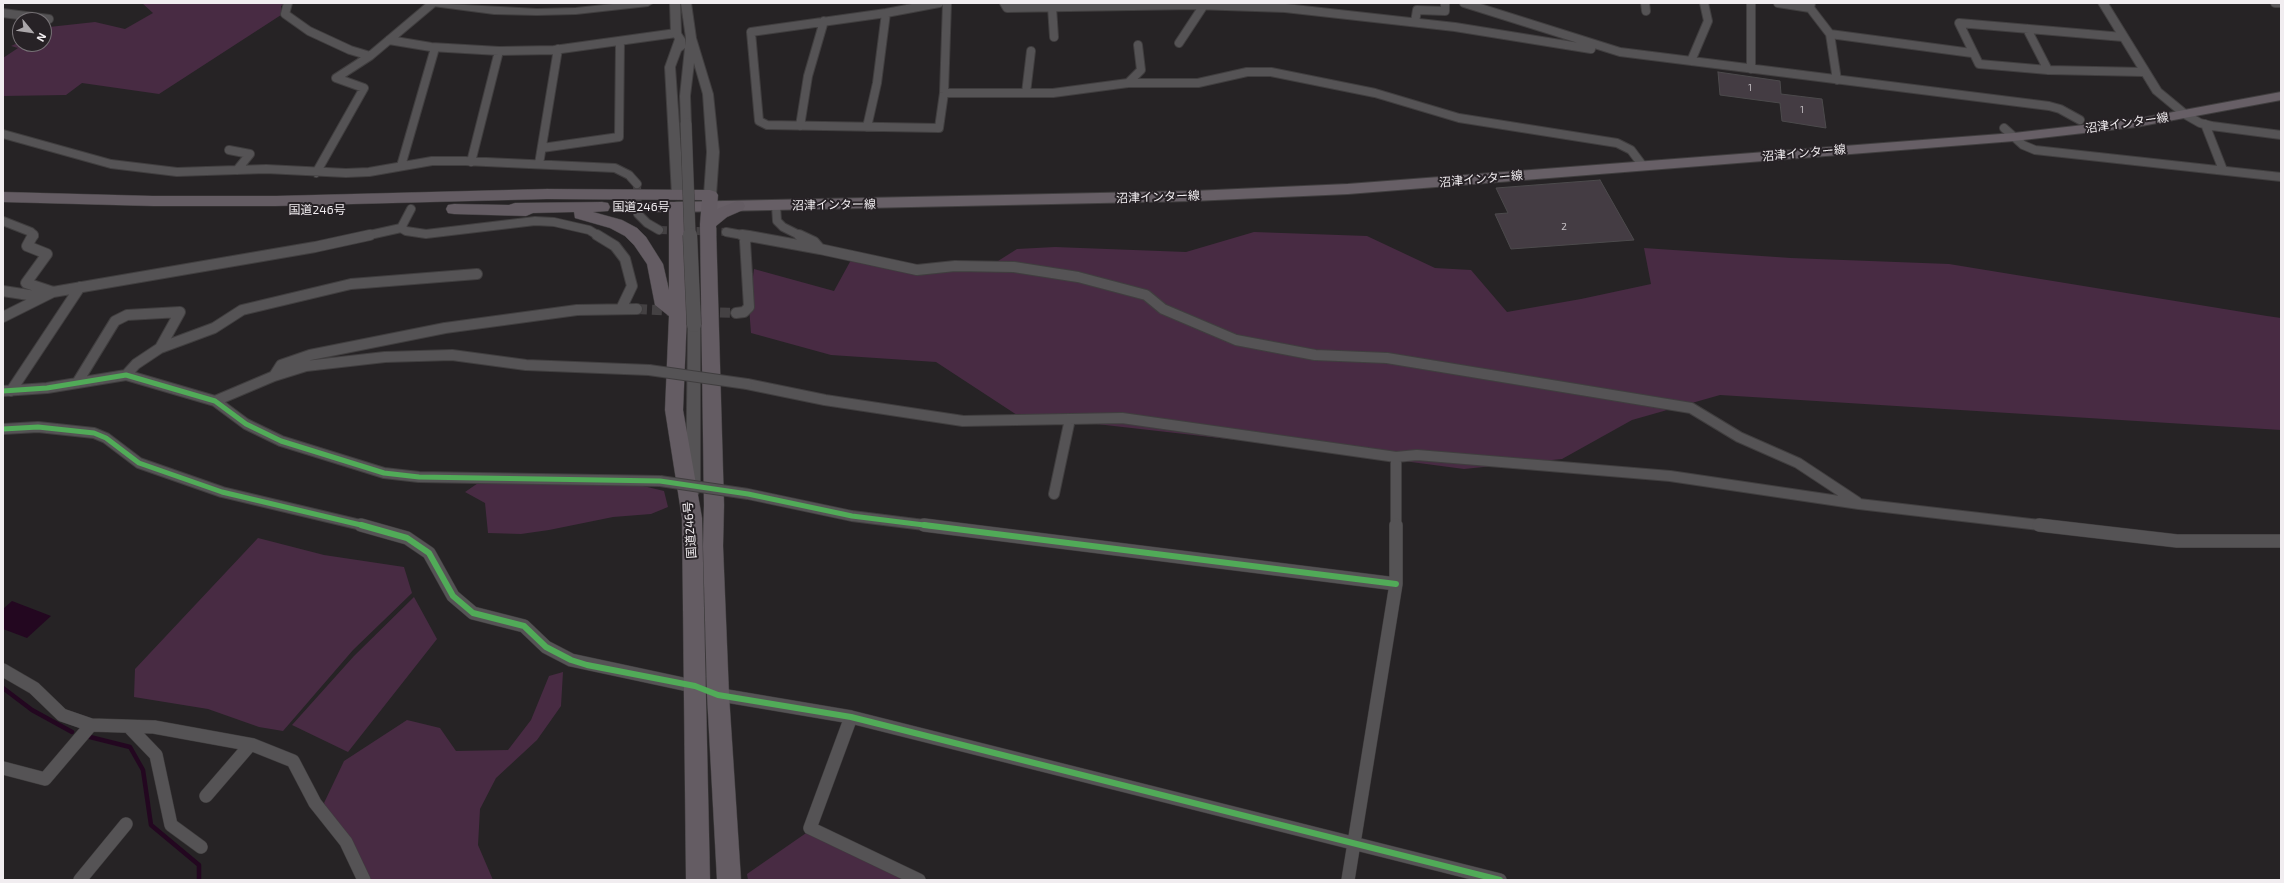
<!DOCTYPE html>
<html>
<head>
<meta charset="utf-8">
<style>
	body { margin:0 }
	#map { position:relative; width:2284px; height:883px; overflow:hidden; background:#262325; font-family:"Exo 2",sans-serif }
	canvas { display:block }
	.frame { position:absolute; inset:0; border:4px solid #f1edf0; pointer-events:none }
	.north { position:absolute; left:12px; top:12px; width:40px; height:40px; box-sizing:border-box; background:#272226; border:1px solid #787377; border-radius:50%; rotate:119deg; font-size:11px; font-weight:700; line-height:16px; text-align:center; color:#f1edf0 }
	.north::after { content:''; display:block; margin:auto; width:14px; height:18px; background:#aaa6a9; clip-path:polygon(50% 0,100% 100%,50% 72%,0 100%) }
</style>
</head>
<body>
<div id="map">
<canvas width="2284" height="883"></canvas>
<div class="frame"></div>
<div class="north">N</div>
</div>
<script>
const c = document.querySelector('canvas').getContext('2d');
c.lineJoin = 'round';
function fill(path, color) {
  c.fillStyle = color;
  c.fill(path, 'evenodd');
}
function shape(rows) {
  const path = new Path2D();
  for (const r of rows) {
    path.moveTo(r[0], r[1]);
    for (let i = 2; i < r.length; i += 2) path.lineTo(r[i], r[i + 1]);
  }
  return path;
}
function strokePath(path, color, width, dash) {
  c.strokeStyle = color;
  c.lineWidth = width;
  c.lineCap = dash ? 'butt' : 'round';
  c.setLineDash(dash || []);
  c.stroke(path);
}
function drawText(font, color, halo, rows, align = 'center') {
  c.font = font + ' "Exo 2","Noto Sans JP",sans-serif';
  c.lineWidth = 4;
  c.setLineDash([]);
  c.textBaseline = 'middle';
  c.strokeStyle = halo;
  c.fillStyle = color;
  for (const [text, x, y, turn = 0] of rows) {
    c.save();
    c.translate(x, y);
    c.rotate((+turn || 0) * Math.PI / 180);
    c.textAlign = isNaN(turn) ? turn : align;
    if (halo) c.strokeText(text, 0, 0);
    c.fillText(text, 0, 0);
    c.restore();
  }
}
fill(shape([
	[142,3,288,3,281,6,281,15,159,94,82,83,66,95,3,96,3,58,18,48,11,46,20,42,20,44,44,44,44,30,49,27,95,22,125,29,153,13],
	[1254,232,1367,236,1435,268,1471,270,1507,312,1581,299,1651,284,1644,248,1791,258,1949,264,2267,316,2281,318,2281,430,1720,395,1632,420,1562,459,1464,469,1290,446,1017,415,936,362,831,355,751,333,749,307,754,269,834,291,851,260,913,269,1039,272,998,261,1017,249,1055,247,1186,252],
	[484,479,635,484,664,491,668,507,651,514,613,517,549,530,521,534,488,533,485,503,465,492],
	[258,538,324,555,404,567,412,593,353,650,283,731,259,727,208,709,134,697,135,669],
	[414,597,437,639,348,752,292,725,354,656],
	[563,672,561,706,537,740,496,778,480,809,478,845,493,880,364,880,324,803,344,761,407,720,440,728,456,751,508,750,531,720,549,676],
	[809,831,918,880,748,880,747,874]
]), '#482b43');
fill(shape([
	[12,601,51,616,27,638,3,629,3,609]
]), '#230720');
strokePath(shape([
	[3,688,32,710,72,732],
	[90,737,130,747,143,770,151,825,199,865,199,880]
]), '#230720', 4.5);
const building = shape([
	[1718,72,1780,81,1781,94,1822,99,1826,128,1782,121,1780,103,1720,95,1718,72],
	[1600,180,1634,240,1511,249,1495,214,1508,213,1496,188,1600,180]
]);
fill(building, '#443c43');
strokePath(building, '#4c4a4c', 1);
strokePath(shape([
	[637,184,638,214],
	[659,230,726,232]
]), '#444143', 8, [8, 4.5]);
strokePath(shape([
	[637,309,675,311],
	[705,312,736,313]
]), '#444143', 10, [10, 5]);
const minorFar2 = shape([
	[288,3,285,14,309,31,350,50,370,56],
	[939,3,886,13,751,32,759,121,767,125,939,128,944,93,947,3],
	[1004,3,1007,8,1195,5,1285,8,1455,27,1591,49],
	[1464,3,1620,52,2049,106,2060,109,2080,120],
	[1645,3,1646,11],
	[1751,3,1751,69],
	[1778,3,1810,8],
	[1811,3,1810,8,1830,34,1837,80],
	[2275,3,2281,3],
	[1052,7,1054,37],
	[3,13,49,19],
	[1415,22,1417,10,1445,11,1445,3],
	[2027,29,2048,70],
	[1830,34,1972,53],
	[2123,37,1959,23,1979,64,2048,70,2143,72],
	[389,40,431,47,499,51,554,50,676,33],
	[1179,43,1204,5],
	[1691,61,1708,21,1704,3],
	[1128,83,1141,70,1138,45],
	[944,93,1053,93,1128,83,1198,83,1247,72,1271,72,1375,93,1459,118,1617,143,1631,150,1643,166],
	[1026,93,1031,51],
	[2186,115,2200,123,2212,126,2281,135],
	[2205,124,2223,170],
	[800,126,808,76,824,21],
	[867,127,877,83,886,13],
	[2004,128,2023,145,2035,150,2281,177],
	[3,134,111,164,177,172,266,169,346,173,369,172,432,161,465,161,615,168,629,175,637,184],
	[542,148,619,137,620,42],
	[229,150,250,154,237,170],
	[471,162,499,51],
	[539,164,558,49],
	[401,166,435,48],
	[316,173,364,88,336,78,370,56,433,3],
	[776,206,777,221,783,227,801,236],
	[411,209,401,228,406,231,426,234,535,221,554,222,589,230,599,236],
	[638,214,647,223,659,230],
	[3,221,31,232,34,236],
	[726,232,748,236],
	[365,236,401,228]
]);
const minorFar1 = shape([
	[33,235,27,246,47,254,26,283,53,292],
	[597,235,615,246,625,259,632,286,621,309],
	[742,235,749,236],
	[820,249,917,270,955,266,1014,267,1078,277,1146,295,1163,309,1236,340,1315,355,1387,358,1691,408,1739,437,1798,463,1857,502],
	[3,291,42,297],
	[736,313,744,312,749,307,745,241,749,236,820,249,814,242,799,235],
	[3,317,53,292,315,247,370,235],
	[126,375,136,364,160,348,214,328,242,310,351,284,477,274],
	[274,376,281,365,310,355,445,328,577,310,637,309],
	[77,383,115,321,127,315,180,312,160,348],
	[747,384,825,400,963,421,1122,418,1396,457],
	[3,391,47,388,126,375,215,401,246,424,281,441,384,473,419,477,660,481],
	[11,391,80,287],
	[215,401,274,376,306,366,385,357,452,355,526,365,649,370],
	[3,429,38,427,94,433,106,438,139,463,222,492,365,526],
	[748,494,852,516,932,526],
	[1054,494,1070,419],
	[1396,526,1396,457,1417,455,1670,476,1859,504,2048,526]
]);
const minor = shape([
	[361,525,407,538,429,553,453,596,473,613,524,626,546,647,571,660,697,687],
	[924,525,1396,584],
	[2039,525,2177,541,2281,541],
	[3,670,34,688,62,715,91,725,154,727,253,745,293,761,315,803,346,842,364,880],
	[715,694,851,717,1500,880],
	[851,717,810,828,919,880],
	[130,728,156,755,171,825,201,847],
	[3,768,45,779,91,725],
	[206,796,250,745],
	[80,880,126,824],
	[1348,880,1396,584,1396,525]
]);
const tertiary = shape([
	[428,3,537,9,576,8,622,3,653,3,648,6,576,14,537,15,494,14,433,6,428,3],
	[670,3,680,3,681,33,685,39,685,46,686,38,681,3,691,3,696,38,713,94,719,152,716,195,710,199,704,195,707,152,703,94,694,63,690,96,691,124,686,127,681,124,680,96,685,48,681,51,675,67,684,195,678,199,672,195,665,67,675,39,671,33,670,3],
	[2098,3,2108,3,2161,89,2190,113,2190,117,2182,117,2153,93,2098,3],
	[694,321,700,325,700,490,698,494,693,496,688,494,686,490,688,325,694,321]
]);
const primary = shape([
	[2281,92,2281,100,2136,127,2014,141,1348,194,1193,201,677,212,672,210,669,207,672,204,677,202,1193,191,1348,184,2014,133,2136,119,2281,92]
]);
const trunk = shape([
	[547,189,710,190,716,192,718,195,717,209,737,201,743,202,745,206,743,210,727,217,716,226,724,505,723,546,729,695,741,880,717,880,707,695,703,546,704,505,700,224,702,200,547,199,276,206,153,206,3,202,3,192,153,196,276,196,547,189],
	[602,202,608,203,610,207,608,211,593,212,622,220,637,228,646,237,663,264,669,290,669,212,653,212,647,211,645,207,647,203,653,202,677,202,683,203,685,207,687,314,683,410,702,518,710,880,686,880,682,518,665,410,669,316,655,305,647,264,634,245,625,236,610,228,575,218,574,212,533,213,526,216,454,214,448,213,446,209,448,205,454,204,509,205,515,203,602,202]
]);
strokePath(minorFar2, '#403e3f', 10);
strokePath(minorFar1, '#403e3f', 12);
strokePath(minor, '#403e3f', 14);
strokePath(tertiary, '#403e3f', 2);
strokePath(primary, '#403e3f', 2);
strokePath(trunk, '#403e3f', 1);
strokePath(minorFar2, '#555355', 8);
strokePath(minorFar1, '#555355', 10);
strokePath(minor, '#555355', 13);
fill(tertiary, '#555355');
fill(primary, '#675f66');
fill(trunk, '#645c63');
const minorBridge = shape([
	[649,370,747,384],
	[660,481,748,494]
]);
const tertiaryBridgeFar1 = shape([
	[686,124,690,236]
]);
const tertiaryBridge = shape([
	[690,235,694,325]
]);
strokePath(minorBridge, '#403e3f', 12, []);
strokePath(tertiaryBridgeFar1, '#403e3f', 12, []);
strokePath(tertiaryBridge, '#403e3f', 15, []);
strokePath(minorBridge, '#555355', 10);
strokePath(tertiaryBridgeFar1, '#555355', 11);
strokePath(tertiaryBridge, '#555355', 14);
strokePath(shape([
	[3,391,47,388,126,375,215,401,246,424,281,441,384,473,419,477,660,481,748,494,852,516,932,526],
	[3,429,38,427,94,433,106,438,139,463,222,492,365,526]
]), '#51ab58', 5);
strokePath(shape([
	[361,525,407,538,429,553,453,596,473,613,524,626,546,647,571,660,587,665,695,686,718,695,851,717,1500,880],
	[924,525,1396,584]
]), '#51ab58', 6);
drawText('9px', '#c6c1c5', null, [
	["1",1750,88],
	["1",1802,110]
]);
drawText('10px', '#c6c1c5', null, [
	["2",1564,227]
]);
drawText('12px', '#f1edf0', '#272226', [
	["沼津インター線",2127,123,-8],
	["沼津インター線",1804,153,-5],
	["沼津インター線",1481,179,-5],
	["沼津インター線",1158,197,-2],
	["沼津インター線",834,205,-1],
	["国道246号",641,207],
	["国道246号",317,210],
	["国道246号",690,530,-94]
]);
</script>
</body>
</html>
